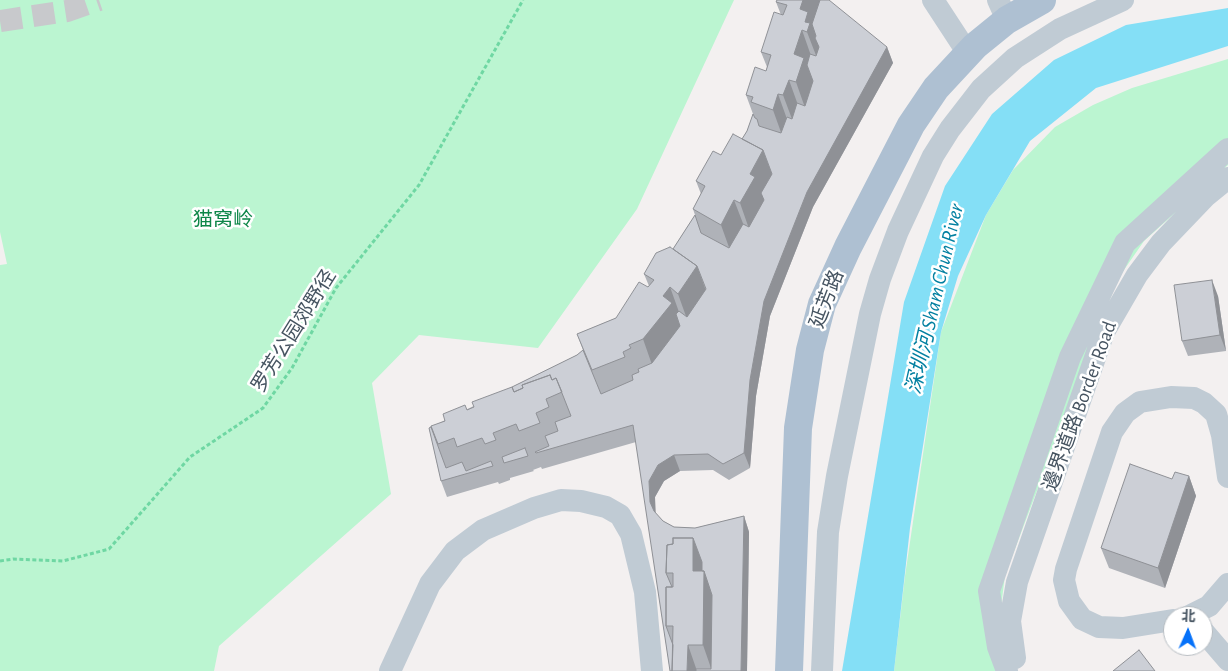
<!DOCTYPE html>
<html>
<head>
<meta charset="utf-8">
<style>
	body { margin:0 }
	#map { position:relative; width:1228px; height:671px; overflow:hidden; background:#f3f0f0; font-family:"Alegreya Sans","Noto Sans SC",sans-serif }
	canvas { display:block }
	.north { position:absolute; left:1163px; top:606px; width:50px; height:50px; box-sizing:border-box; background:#fff; border:1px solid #b5bbc0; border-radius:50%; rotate:2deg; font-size:14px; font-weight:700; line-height:20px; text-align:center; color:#465461 }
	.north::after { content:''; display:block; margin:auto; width:18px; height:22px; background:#0571f9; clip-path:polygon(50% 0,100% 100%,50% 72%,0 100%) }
</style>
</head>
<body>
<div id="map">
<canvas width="1228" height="671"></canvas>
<div class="north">北</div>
</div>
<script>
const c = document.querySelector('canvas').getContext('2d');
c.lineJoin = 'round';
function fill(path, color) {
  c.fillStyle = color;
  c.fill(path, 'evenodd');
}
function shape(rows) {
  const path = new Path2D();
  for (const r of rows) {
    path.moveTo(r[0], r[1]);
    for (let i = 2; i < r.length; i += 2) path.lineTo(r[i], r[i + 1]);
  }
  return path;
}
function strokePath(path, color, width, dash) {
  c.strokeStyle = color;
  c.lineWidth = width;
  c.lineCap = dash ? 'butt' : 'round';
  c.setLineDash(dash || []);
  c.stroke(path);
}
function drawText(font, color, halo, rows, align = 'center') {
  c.font = font + ' "Alegreya Sans","Noto Sans SC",sans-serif';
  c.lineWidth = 5;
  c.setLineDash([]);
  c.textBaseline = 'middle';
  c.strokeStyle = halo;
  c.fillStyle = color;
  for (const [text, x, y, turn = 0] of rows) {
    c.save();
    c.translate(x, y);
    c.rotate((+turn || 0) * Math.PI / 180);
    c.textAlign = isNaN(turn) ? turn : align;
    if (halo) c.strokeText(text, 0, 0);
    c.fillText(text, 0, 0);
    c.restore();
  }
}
fill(shape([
	[0,0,734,0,637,209,538,348,419,335,372,383,391,494,219,646,214,671,0,671,0,265,7,264,0,232],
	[1228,59,1228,165,1144,241,1117,280,1005,575,999,623,1006,671,894,671,905,576,941,332,986,215,1013,170,1055,127,1093,105,1132,88]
]), '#bbf5d1');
fill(shape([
	[1228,8,1228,46,1096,88,1030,141,986,215,958,276,941,332,910,528,894,671,842,671,904,302,945,186,992,114,1054,60,1126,25]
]), '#84dff6');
strokePath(shape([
	[0,21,67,11,99,0]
]), '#c8c9cc', 22, [22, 11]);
strokePath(shape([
	[0,561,13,559,63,561,109,549,190,457,263,408,292,368,336,288,419,185,523,0]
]), '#6fd7a3', 3, [4, 2.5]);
strokePath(shape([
	[933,0,967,52],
	[998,0,1007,20],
	[1189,616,1209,606,1228,584],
	[1173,620,1123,628,1099,627,1082,619,1069,601,1064,580,1066,569,1112,432,1125,413,1140,402,1171,397,1194,398,1204,403,1216,414,1222,435,1228,477],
	[1203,631,1228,660],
	[1015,658,1010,621,1017,582,1104,332,1137,275,1161,243,1206,196,1228,178],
	[390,671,430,584,455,551,483,530,534,508,561,500,581,501,606,507,620,515,631,534,645,592,652,671],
	[822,671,828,532,837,476,870,314,880,279,898,231,933,156,950,129,981,89,1015,58,1060,29,1123,0],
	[1007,671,998,647,989,591,1070,357,1125,243,1228,149]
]), '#c0cbd4', 22);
strokePath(shape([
	[789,671,798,428,810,350,822,304,848,247,911,125,936,88,975,46,1007,20,1042,0]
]), '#aec0d2', 28);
fill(shape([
	[777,0,887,47,893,63,813,207,770,316,756,396,750,468,729,480,713,470,680,471,664,481,655,497,655,513,663,521,674,527,695,528,744,516,749,532,747,671,670,671,636,442,542,469,541,467,533,470,534,471,510,478,510,480,499,484,498,482,447,497,441,481,429,428,577,355,583,350,577,334,616,318,649,286,644,274,673,249,695,215,693,209,701,194,696,181,721,155,742,139,747,131,753,114,746,95,766,71,767,67,761,52,781,15,776,2],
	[1218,296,1226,351,1188,356,1182,341],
	[1189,476,1196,496,1165,588,1109,568,1101,548,1172,479]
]), '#afb2b8');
fill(shape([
	[800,0,822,0,822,71,807,32,800,9],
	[802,30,816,70,810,122,796,82,794,54],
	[887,47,893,63,813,207,770,316,756,396,750,468,744,453,750,380,764,301,807,192],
	[774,63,789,80,803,119,798,135,783,95,778,94,792,133,787,149,773,110],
	[763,150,778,190,754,243,740,203,750,174],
	[734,200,749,239,735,264,721,225],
	[697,266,711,305,692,333,678,294],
	[1212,280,1218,296,1226,351,1220,335],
	[670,287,684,326,657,379,643,339,658,290],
	[674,455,680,471,664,481,655,497,656,518,650,502,649,481,658,465],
	[1189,476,1196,496,1165,588,1158,568],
	[744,516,749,532,747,671,741,671],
	[693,538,708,577,718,610,712,671,703,645,693,571],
	[688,645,697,671,687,671]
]), '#8f9196');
const building = shape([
	[777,0,803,0,800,9,808,12,805,22,810,23,807,32,802,30,794,54,804,58,796,82,789,80,783,95,778,94,773,110,751,102,753,97,746,95,755,67,766,71,771,55,761,52,774,12,783,15,787,5,776,2,777,0],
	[820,0,829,0,887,47,807,192,764,301,750,380,744,453,723,464,708,454,674,455,658,465,649,481,650,502,654,511,663,521,674,527,695,528,744,516,741,671,696,671,696,669,711,669,712,595,704,571,702,571,702,562,693,538,673,538,673,544,667,545,666,573,672,587,666,587,666,626,673,645,672,671,670,671,633,425,536,453,535,452,549,446,545,436,558,431,555,422,571,416,556,378,552,380,550,375,522,385,523,388,514,392,512,387,577,355,583,350,601,394,633,380,632,375,639,372,638,369,652,363,680,326,676,314,679,311,687,317,706,289,697,266,673,249,695,215,701,233,729,248,743,224,749,227,764,200,761,193,772,174,763,150,742,139,747,131,753,114,755,118,757,119,759,126,781,133,787,117,792,119,797,103,805,106,813,81,807,65,810,54,816,56,819,47,815,38,816,36,812,24,820,0],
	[733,134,763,150,750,174,755,177,740,203,734,200,721,225,693,209,705,186,696,181,713,151,721,155,733,134],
	[670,247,697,266,678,294,670,287,663,296,672,303,643,339,629,345,631,348,623,352,625,357,592,370,577,334,616,318,639,282,648,287,654,280,644,274,656,253,670,247],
	[1212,280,1220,335,1182,341,1174,285,1212,280],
	[550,375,552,380,556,378,562,392,546,399,549,407,536,413,540,423,519,431,516,424,493,433,496,440,485,444,482,438,457,447,454,438,438,444,431,426,445,421,443,414,465,405,467,410,474,407,472,402,512,387,514,392,523,388,522,385,550,375],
	[431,427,446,468,462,462,466,471,491,461,493,466,441,481,429,428,431,427],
	[525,448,528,456,504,463,502,457,525,448],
	[1130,464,1172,479,1175,472,1189,476,1158,568,1101,548,1130,464],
	[673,538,693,538,693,571,704,571,703,645,688,645,687,671,672,671,673,626,666,626,666,587,673,587,673,573,666,573,667,545,673,544,673,538],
	[1139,650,1155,671,1113,671,1139,650]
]);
fill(building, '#cccfd6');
strokePath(building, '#8f9196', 1);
drawText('20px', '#0d8648', '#fff', [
	["猫窝岭",223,220]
]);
drawText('20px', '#465461', '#fff', [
	["延芳路",827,299,-69],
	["罗芳公园郊野径",294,331,-58],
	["邊界道路 Border Road",1080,406,-70]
]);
drawText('italic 21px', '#0380a1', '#fff', [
	["深圳河 Sham Chun River",935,299,-77]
]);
</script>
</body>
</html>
